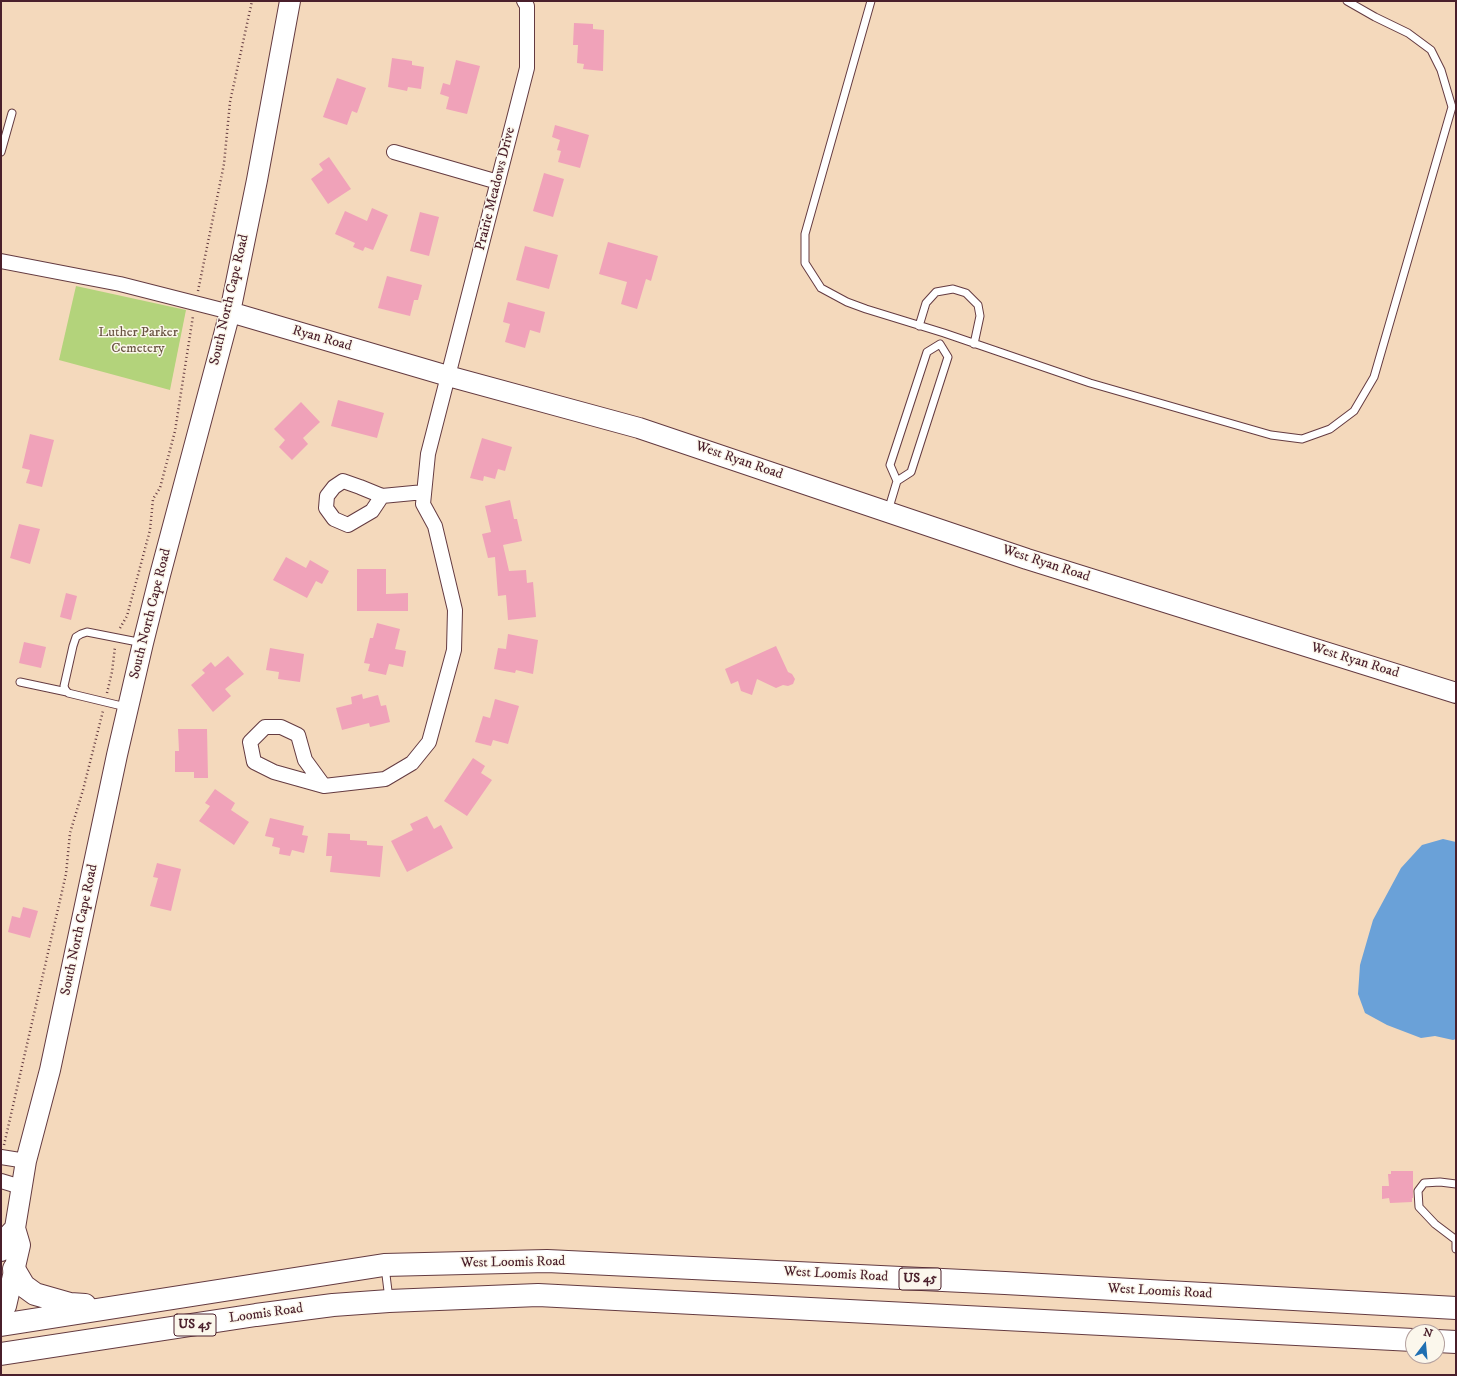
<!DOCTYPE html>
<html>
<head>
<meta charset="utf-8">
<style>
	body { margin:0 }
	#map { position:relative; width:1457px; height:1376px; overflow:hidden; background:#f4d9bc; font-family:"IM FELL DW Pica",serif }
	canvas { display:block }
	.frame { position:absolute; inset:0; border:2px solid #4a1f2b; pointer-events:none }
	.north { position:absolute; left:1405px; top:1324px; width:40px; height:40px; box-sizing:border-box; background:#fbf7ec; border:1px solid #b4a19f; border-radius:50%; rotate:16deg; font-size:11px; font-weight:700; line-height:16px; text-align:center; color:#4a1f2b }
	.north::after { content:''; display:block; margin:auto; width:14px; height:18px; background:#1f6fb2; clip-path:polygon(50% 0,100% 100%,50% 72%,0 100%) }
</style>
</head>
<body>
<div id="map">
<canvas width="1457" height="1376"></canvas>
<div class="frame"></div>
<div class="north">N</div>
</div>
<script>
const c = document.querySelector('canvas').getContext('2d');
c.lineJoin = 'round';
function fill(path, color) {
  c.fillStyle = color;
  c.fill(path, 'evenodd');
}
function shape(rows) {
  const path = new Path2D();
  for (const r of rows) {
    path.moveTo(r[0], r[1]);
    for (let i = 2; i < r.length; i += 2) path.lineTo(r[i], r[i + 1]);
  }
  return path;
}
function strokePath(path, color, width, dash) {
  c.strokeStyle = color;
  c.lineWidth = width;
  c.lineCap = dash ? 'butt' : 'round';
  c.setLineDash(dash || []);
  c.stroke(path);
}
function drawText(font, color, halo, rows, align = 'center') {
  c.font = font + ' "IM FELL DW Pica",serif';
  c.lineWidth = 3;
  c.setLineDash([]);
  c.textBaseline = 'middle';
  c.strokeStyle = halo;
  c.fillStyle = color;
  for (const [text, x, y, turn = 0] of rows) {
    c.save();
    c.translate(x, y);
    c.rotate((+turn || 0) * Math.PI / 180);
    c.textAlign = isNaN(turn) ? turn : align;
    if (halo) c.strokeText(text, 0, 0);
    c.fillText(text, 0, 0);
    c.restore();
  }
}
fill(shape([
	[76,286,186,310,170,390,59,360]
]), '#b3d37b');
fill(shape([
	[1443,839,1456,842,1456,1039,1453,1040,1435,1036,1421,1038,1387,1025,1365,1013,1358,994,1360,965,1373,920,1401,868,1422,845]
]), '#6aa1d8');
fill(shape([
	[574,23,593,24,593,29,604,30,603,71,583,69,584,64,577,63,578,45,573,45],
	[392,58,412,61,412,65,424,67,421,89,408,87,407,91,388,87],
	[456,60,480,66,467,114,446,109,449,97,440,94,443,83,450,85],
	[337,78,366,88,357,113,352,111,347,125,323,117],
	[555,125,589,135,580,168,558,162,561,151,557,150,560,140,552,137],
	[329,157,351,189,328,204,311,179,323,170,319,164],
	[544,173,564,179,553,217,533,211],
	[372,208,388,215,373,250,365,247,363,251,353,247,355,243,335,234,345,211,367,221],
	[420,212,439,217,429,256,410,251],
	[608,242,658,256,651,281,646,279,637,309,621,304,627,282,599,274],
	[525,246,558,255,549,289,516,280],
	[387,276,422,285,418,300,414,300,410,316,378,308],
	[508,302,545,312,540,333,530,330,525,348,505,342,510,324,503,322],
	[338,400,384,413,377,438,331,426],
	[301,402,320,422,303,438,308,444,292,460,279,447,285,440,274,429],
	[30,434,54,440,42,487,26,483,30,470,22,468],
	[482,438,512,447,505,471,498,469,495,479,484,476,483,481,470,478],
	[510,500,514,519,517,519,522,541,503,545,509,571,526,570,527,583,533,582,536,617,508,620,506,595,498,596,495,557,488,558,482,534,491,532,485,506],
	[19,524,40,529,30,564,10,558],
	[286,557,306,568,310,560,329,571,322,584,316,581,307,598,273,580],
	[357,569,386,569,386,594,408,593,408,611,357,611],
	[66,593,77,596,71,620,60,617],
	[377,623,400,629,395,649,406,651,403,667,389,664,386,675,368,671,370,664,364,663,370,638,373,638],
	[508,634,538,640,533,674,516,670,515,673,494,669,498,648,506,649],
	[24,642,46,647,41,668,19,663],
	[776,646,788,672,792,674,795,679,793,684,788,686,783,685,776,688,757,679,752,695,741,691,738,681,731,684,725,669],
	[270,648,304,654,300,682,278,679,279,672,266,670],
	[228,656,244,674,225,689,231,696,213,712,191,685,205,673,202,670,211,662,215,667],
	[362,694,363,699,378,695,381,706,386,705,390,722,370,727,369,723,342,730,336,708,352,704,351,697],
	[495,699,519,706,508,744,493,740,491,746,475,742,483,716,490,718],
	[178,729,207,729,208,778,194,778,194,772,175,772,175,751,179,751],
	[473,758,485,766,481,773,492,780,467,816,444,801],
	[215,789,235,803,231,810,249,822,234,845,199,821,210,806,205,803],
	[427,816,434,829,441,825,453,848,407,872,391,841,413,830,410,824],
	[270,818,304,826,302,835,308,836,304,853,292,850,290,856,279,854,280,848,272,846,274,838,265,836],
	[328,833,350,834,350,840,367,841,367,845,383,846,380,877,330,872,332,856,326,856],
	[157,863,181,869,171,911,150,906,158,878,153,877],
	[23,907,38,911,30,938,8,932,12,916,20,918],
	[1391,1171,1413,1171,1413,1198,1412,1198,1412,1202,1390,1203,1389,1198,1382,1199,1382,1186,1389,1186,1388,1174,1391,1174]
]), '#f0a2b9');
const lane = shape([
	[871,1,805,234,805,263,821,288,847,302,866,309,944,333,1090,383,1271,435,1302,439,1330,429,1354,411,1374,377,1452,107,1441,70,1431,50,1408,33,1375,17,1347,1],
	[1,152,12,113],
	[919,326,926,303,936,292,953,289,966,293,978,305,980,316,974,344],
	[888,511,897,481,911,472,948,357,940,344,927,352,890,465,897,481],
	[20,682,67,692],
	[126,707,68,693,65,689,64,686,73,646,76,637,81,634,87,632,143,643],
	[1456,1240,1435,1224,1419,1207,1418,1191,1424,1183,1440,1182,1456,1184],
	[1456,1240,1456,1249],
	[385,1267,389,1299]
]);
const street = shape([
	[394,152,498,182],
	[1,261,120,284,230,312],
	[382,496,372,511,348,525,334,519,326,508,327,496,334,487,343,481,360,487,382,496,424,492],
	[324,786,274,772,254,762,250,742,265,727,281,727,298,735,305,760,324,786,385,779,412,763,429,742,454,650,455,610,435,526,423,504,428,454,527,68,527,6,524,1],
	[1,1157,26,1161],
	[1,1181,21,1187]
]);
const secondary = shape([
	[230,312,448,376,639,428,1027,559,1456,693],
	[1,1251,3,1241,15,1228],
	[1,1313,6,1306,20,1245,15,1228,26,1161,50,1070,117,755,143,643,160,575,230,312,257,180,290,1]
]);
const primary = shape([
	[14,1269,24,1286,35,1294,70,1304,85,1305],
	[1,1325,384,1265,547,1261,1005,1283,1456,1308],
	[1437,1341,1456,1342],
	[1,1354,256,1315,333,1305,389,1301,538,1295,1413,1340]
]);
strokePath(lane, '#643b41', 9);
strokePath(street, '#643b41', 16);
strokePath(secondary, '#643b41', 22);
strokePath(primary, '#643b41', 24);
strokePath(shape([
	[198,291,224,164,230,102,252,1],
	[120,628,127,616,150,530,153,499,160,488,175,431,193,316],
	[107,693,112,672,115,647],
	[4,1145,66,874,70,833,83,790,103,711]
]), '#643b41', 2.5, [1, 3]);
strokePath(lane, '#fff', 7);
strokePath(street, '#fff', 14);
strokePath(secondary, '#fff', 20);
strokePath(primary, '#fff', 22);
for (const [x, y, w] of [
	[920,1279,42],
	[195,1325,42]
]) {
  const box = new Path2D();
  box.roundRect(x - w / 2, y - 11, w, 22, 3);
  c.fillStyle = '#fbf7ec';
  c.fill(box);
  strokePath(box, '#4a1f2b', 1);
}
drawText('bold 13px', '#4a1f2b', null, [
	["US 45",920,1279],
	["US 45",195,1325]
]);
drawText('14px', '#4a1f2b', '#fbf7ec', [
	["Prairie Meadows Drive",496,189,-76],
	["South North Cape Road",230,300,-77],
	["Ryan Road",322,339,16],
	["West Ryan Road",739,461,19],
	["West Ryan Road",1046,564,18],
	["South North Cape Road",151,614,-76],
	["West Ryan Road",1355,661,17],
	["South North Cape Road",80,930,-78],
	["West Loomis Road",513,1263,-1],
	["West Loomis Road",836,1275,3],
	["West Loomis Road",1160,1292,3],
	["Loomis Road",266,1314,-8]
]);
drawText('14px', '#6a5543', '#fbf7ec', [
	["Luther Parker",138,333],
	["Cemetery",138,349]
]);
</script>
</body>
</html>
